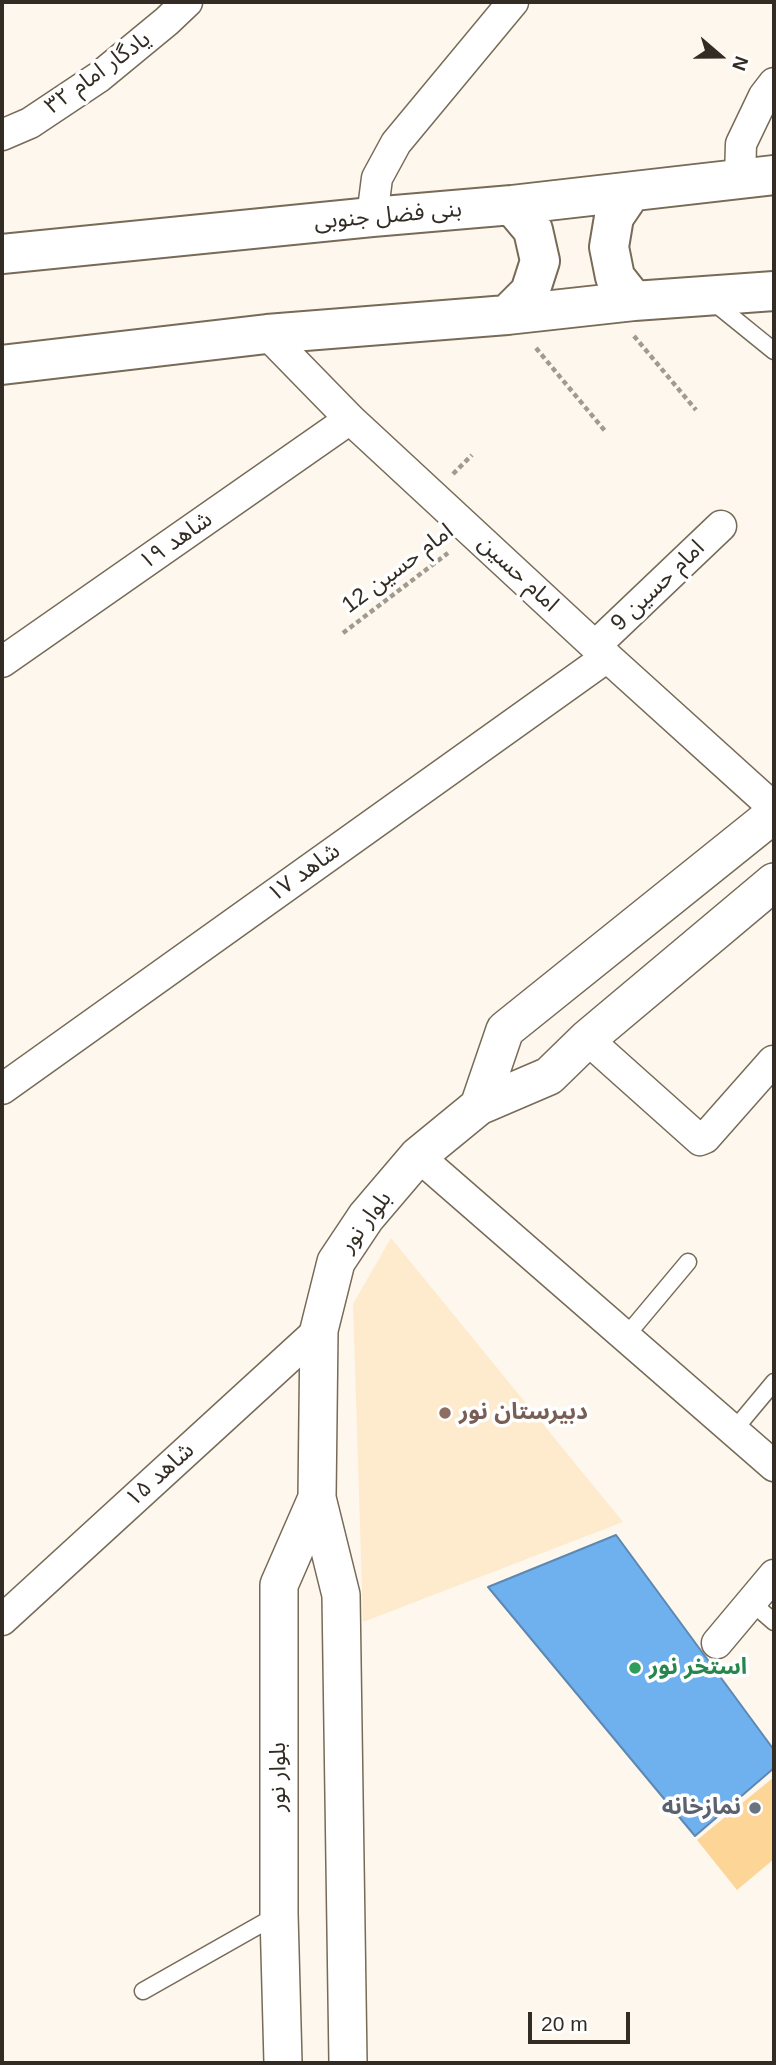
<!DOCTYPE html>
<html>
<head>
<meta charset="utf-8">
<style>
	body { margin:0 }
	#map { position:relative; width:776px; height:2065px; overflow:hidden; background:#fdf7ee; font-family:Arial,sans-serif }
	canvas { display:block }
	.frame { position:absolute; inset:0; border:4px solid #322c24; pointer-events:none }
	.north { position:absolute; left:685px; top:21px; width:70px; height:70px; -webkit-text-stroke:5px #fff; paint-order:stroke; rotate:110deg; font-size:19px; font-weight:700; line-height:28px; text-align:center; color:#322c24 }
	.north::after { content:''; display:block; margin:auto; width:24px; height:32px; background:#322c24; clip-path:polygon(50% 0,100% 100%,50% 72%,0 100%) }
	.scale { position:absolute; left:528px; top:2012px; width:102px; height:32px; box-sizing:border-box; border:4px solid #322c24; border-top:0; padding-left:9px; font-size:21px; line-height:24px; white-space:nowrap; color:#322c24; -webkit-text-stroke:5px #fff; paint-order:stroke }
</style>
</head>
<body>
<div id="map">
<canvas width="776" height="2065"></canvas>
<div class="frame"></div>
<div class="north">N</div>
<div class="scale">20 m</div>
</div>
<script>
const c = document.querySelector('canvas').getContext('2d');
c.lineJoin = 'round';
function fill(path, color) {
  c.fillStyle = color;
  c.fill(path, 'evenodd');
}
function shape(rows) {
  const path = new Path2D();
  for (const r of rows) {
    path.moveTo(r[0], r[1]);
    for (let i = 2; i < r.length; i += 2) path.lineTo(r[i], r[i + 1]);
  }
  return path;
}
function strokePath(path, color, width, dash) {
  c.strokeStyle = color;
  c.lineWidth = width;
  c.lineCap = dash ? 'butt' : 'round';
  c.setLineDash(dash || []);
  c.stroke(path);
}
function drawText(font, color, halo, rows, align = 'center') {
  c.font = font + ' Arial,"Noto Sans Arabic",sans-serif';
  c.lineWidth = 7;
  c.setLineDash([]);
  c.textBaseline = 'middle';
  c.strokeStyle = halo;
  c.fillStyle = color;
  for (const [text, x, y, turn = 0] of rows) {
    c.save();
    c.translate(x, y);
    c.rotate((+turn || 0) * Math.PI / 180);
    c.textAlign = isNaN(turn) ? turn : align;
    if (halo) c.strokeText(text, 0, 0);
    c.fillText(text, 0, 0);
    c.restore();
  }
}
fill(shape([
	[391,1238,623,1522,363,1622,353,1304]
]), '#feebce');
const water = shape([
	[616,1535,774,1750,774,1768,695,1836,488,1587,616,1535]
]);
fill(water, '#6fb0ef');
strokePath(water, '#5d88b2', 2);
fill(shape([
	[774,1777,774,1859,737,1890,697,1840]
]), '#fdd597');
const service = shape([
	[711,300,774,351],
	[626,1336,688,1262],
	[734,1430,774,1382],
	[751,1602,774,1622],
	[143,1991,279,1914]
]);
const minor = shape([
	[2,135,30,123,99,77,167,21,187,2],
	[740,179,741,144,764,96,774,83],
	[372,217,377,178,396,143,513,2],
	[267,334,350,419,595,646,774,808],
	[595,646,721,526],
	[2,662,350,419],
	[587,1039,700,1140,705,1138,773,1061],
	[2,1089,607,657],
	[418,1156,774,1466],
	[2,1620,319,1330],
	[717,1643,774,1575]
]);
const tertiary = shape([
	[479,1106,505,1030,774,814],
	[283,2063,279,1914,279,1585,317,1498],
	[348,2063,341,1595,317,1498,319,1330,336,1262,366,1217,418,1156,479,1106,549,1076,587,1039,774,882]
]);
const secondary = shape([
	[631,192,614,217,609,247,615,277,634,301],
	[2,254,372,217,512,205,774,175],
	[507,315,530,292,540,261,533,230,512,205],
	[2,365,267,334,507,315,634,301,774,291]
]);
strokePath(service, '#776a57', 19);
strokePath(minor, '#776a57', 33);
strokePath(tertiary, '#776a57', 40);
strokePath(secondary, '#776a57', 42);
strokePath(shape([
	[634,336,696,410],
	[536,348,605,431],
	[453,474,472,455],
	[343,633,448,553]
]), '#a09a91', 4.5, [5, 3.5]);
strokePath(service, '#fff', 16);
strokePath(minor, '#fff', 30);
strokePath(tertiary, '#fff', 37);
strokePath(secondary, '#fff', 38);
for (const [x, y, r, color] of [
	[445,1413,7,"#8d6e63"],
	[635,1668,7,"#2e9e5b"],
	[755,1808,7,"#6b7280"]
]) {
  const dot = new Path2D();
  dot.arc(x, y, r, 0, 2 * Math.PI);
  c.fillStyle = color;
  c.fill(dot);
  strokePath(dot, '#fff', 2.5);
}
drawText('23px', '#322c24', '#fff', [
	["یادگار امام ۳۲",98,73,-36],
	["بنی فضل جنوبی",388,216,-5],
	["شاهد ۱۹",176,541,-35],
	["امام حسین 12",398,569,-37],
	["امام حسین",518,574,43],
	["امام حسین 9",658,586,-44],
	["شاهد ۱۷",304,873,-36],
	["بلوار نور",366,1222,-53],
	["شاهد ۱۵",160,1475,-42],
	["بلوار نور",279,1777,-90]
]);
drawText('bold 23px', '#785e54', '#fff', [
	["دبیرستان نور",459,1413]
], 'left');
drawText('bold 23px', '#27864d', '#fff', [
	["استخر نور",649,1668]
], 'left');
drawText('bold 23px', '#5b616d', '#fff', [
	["نمازخانه",741,1808]
], 'right');
</script>
</body>
</html>
